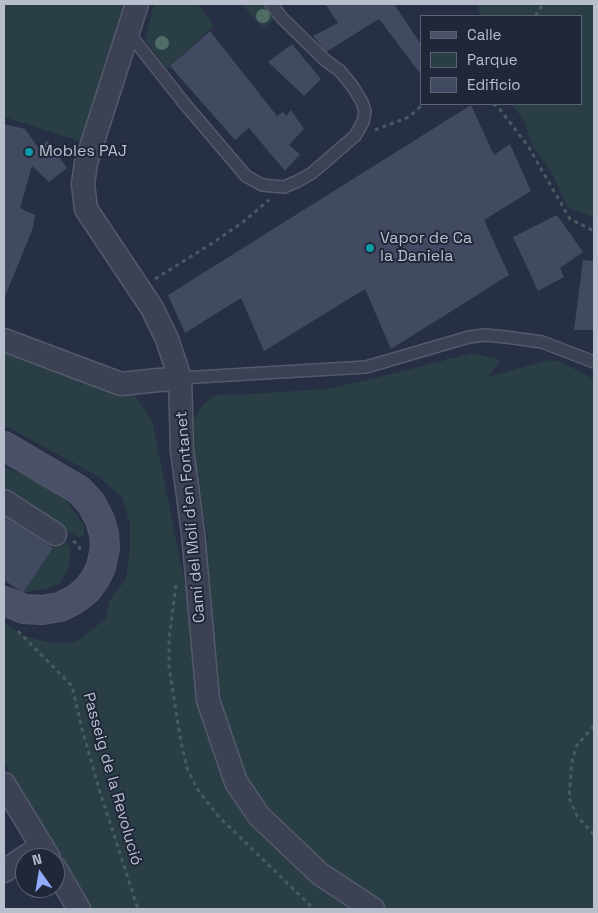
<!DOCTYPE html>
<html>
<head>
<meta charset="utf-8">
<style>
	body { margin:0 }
	#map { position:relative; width:598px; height:913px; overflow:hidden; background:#272f44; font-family:"Space Grotesk",sans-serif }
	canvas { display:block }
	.frame { position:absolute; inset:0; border:5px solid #b9becd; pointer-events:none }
	.legend { position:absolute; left:420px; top:15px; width:162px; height:90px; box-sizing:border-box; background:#202739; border:1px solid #5d6374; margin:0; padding:6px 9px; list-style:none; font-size:15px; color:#b9becd }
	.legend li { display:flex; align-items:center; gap:10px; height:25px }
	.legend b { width:25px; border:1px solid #5d6374 }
	.north { position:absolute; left:15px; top:848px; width:50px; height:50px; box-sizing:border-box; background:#202739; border:1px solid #5d6374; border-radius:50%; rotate:347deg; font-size:14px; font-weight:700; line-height:20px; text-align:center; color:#b9becd }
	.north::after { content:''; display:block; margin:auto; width:18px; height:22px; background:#92abfa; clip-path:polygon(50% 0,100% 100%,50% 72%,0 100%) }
</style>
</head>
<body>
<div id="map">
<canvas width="598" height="913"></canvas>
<div class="frame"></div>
<ul class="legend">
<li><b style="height:6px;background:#4a5067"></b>Calle</li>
<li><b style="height:14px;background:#293e45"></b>Parque</li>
<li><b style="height:14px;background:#414a61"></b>Edificio</li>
</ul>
<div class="north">N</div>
</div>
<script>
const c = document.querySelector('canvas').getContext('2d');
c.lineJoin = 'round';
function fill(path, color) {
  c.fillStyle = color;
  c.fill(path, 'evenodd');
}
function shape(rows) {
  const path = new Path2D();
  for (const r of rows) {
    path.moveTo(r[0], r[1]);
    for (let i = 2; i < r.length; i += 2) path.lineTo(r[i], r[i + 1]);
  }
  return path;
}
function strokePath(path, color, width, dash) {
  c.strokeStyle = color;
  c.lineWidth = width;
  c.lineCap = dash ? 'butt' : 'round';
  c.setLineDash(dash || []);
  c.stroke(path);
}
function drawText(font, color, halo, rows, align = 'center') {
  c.font = font + ' "Space Grotesk",sans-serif';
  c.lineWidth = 4;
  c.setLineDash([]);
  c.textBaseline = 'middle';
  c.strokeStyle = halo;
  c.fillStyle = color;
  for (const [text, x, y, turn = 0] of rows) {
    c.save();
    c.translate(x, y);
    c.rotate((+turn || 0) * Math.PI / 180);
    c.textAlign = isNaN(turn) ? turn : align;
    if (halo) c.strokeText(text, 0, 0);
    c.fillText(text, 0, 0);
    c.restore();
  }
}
fill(shape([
	[4,4,137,4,92,145,4,117],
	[154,4,197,4,214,25,167,69,145,41],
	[242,4,266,4,277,18,263,29],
	[477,4,594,4,594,217,568,208,551,171,532,146,524,120,511,104,582,104,582,16,481,16],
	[4,350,69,376,134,394,152,420,207,695,199,553,208,539,189,431,196,415,205,403,216,395,251,394,326,389,367,380,473,353,501,360,487,377,549,360,561,362,594,379,594,909,92,909,52,846,4,761,4,622,23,636,52,643,76,642,105,619,110,600,126,579,130,550,130,524,122,497,99,477,4,425],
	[7,468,36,480,66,500,84,526,84,536,79,538,4,490,4,469],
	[62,539,71,547,69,568,60,583,48,588,23,593,53,548]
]), '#293e45');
fill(shape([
	[325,4,394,4,422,46,422,76,379,19,326,52,313,36,338,23],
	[210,31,277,116,283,112,286,116,291,110,304,129,289,145,300,154,285,171,249,128,235,140,170,66],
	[292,44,321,79,304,96,268,62],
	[471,105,494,155,510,144,531,191,484,220,509,275,391,349,365,289,264,351,241,298,185,333,168,295],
	[4,124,25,129,38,147,48,141,67,168,49,182,32,166,20,208,35,215,33,228,4,299],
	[557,215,583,252,560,268,564,277,538,291,513,237],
	[583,260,594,261,594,330,574,330],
	[4,515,53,548,23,593,4,580]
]), '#414a61');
const lane = shape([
	[128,32,184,103,246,176,262,185,284,187,298,181,312,173,355,136,363,122,365,111,362,102,353,87,340,71,325,60,282,18,271,4],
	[180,378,366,367,469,337,485,335,506,337,542,342,594,362]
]);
const street = shape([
	[137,4,86,163,83,184,86,209,152,308,167,339,180,378,182,450,193,533,208,700,236,782,259,816,320,874,373,909],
	[4,340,121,384,158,380,180,379],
	[4,501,55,534],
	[4,784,49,858],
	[55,868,79,909],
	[4,871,42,846]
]);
const secondary = shape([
	[4,446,79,490,91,503,100,520,104,534,105,548,101,567,95,579,86,591,74,600,60,607,42,610,24,609,4,601]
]);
strokePath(lane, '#545a6b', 14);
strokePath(street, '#545a6b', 25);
strokePath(secondary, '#545a6b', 30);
strokePath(shape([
	[535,16,543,4],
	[493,104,498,107,528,146,570,219,594,231],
	[375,130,409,117,423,104],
	[155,279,211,244,243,222,269,200],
	[73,541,79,545,80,551],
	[176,585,169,639,169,667,181,742,187,768,198,790,219,817,314,909],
	[18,631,72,686,82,729,100,792,138,909],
	[594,726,577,745,572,761,569,798,577,816,594,835]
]), '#485b61', 3, [4, 4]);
strokePath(lane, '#3c4254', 11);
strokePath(street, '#3c4254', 22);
strokePath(secondary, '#4a5067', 28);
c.fillStyle = '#4f6c66';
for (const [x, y] of [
	[263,16],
	[162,43]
]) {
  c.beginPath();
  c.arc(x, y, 7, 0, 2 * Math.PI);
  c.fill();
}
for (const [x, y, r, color] of [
	[29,152,5,"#0f9aa8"],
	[370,248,5,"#0f9aa8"]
]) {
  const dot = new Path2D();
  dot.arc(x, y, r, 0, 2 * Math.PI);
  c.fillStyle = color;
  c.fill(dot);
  strokePath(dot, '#202739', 2);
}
drawText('16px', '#b9becd', '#202739', [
	["Mobles PAJ",39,152],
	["Vapor de Ca",380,239],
	["la Daniela",380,257]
], 'left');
drawText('16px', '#b9becd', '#202739', [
	["Camí del Molí d'en Fontanet",191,517,-95],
	["Passeig de la Revolució",112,779,74]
]);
</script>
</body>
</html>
